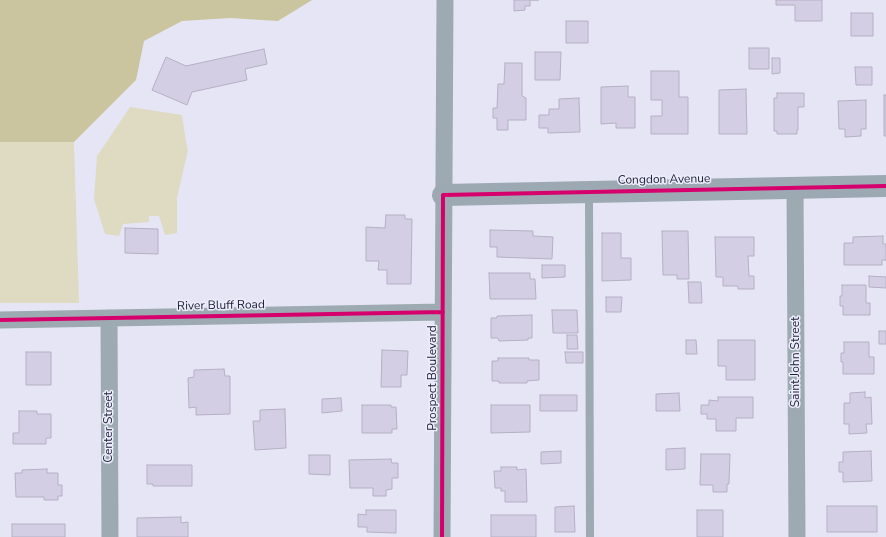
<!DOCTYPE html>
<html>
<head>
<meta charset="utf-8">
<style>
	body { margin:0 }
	canvas { display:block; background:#e5e5f5 }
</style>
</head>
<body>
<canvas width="886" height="537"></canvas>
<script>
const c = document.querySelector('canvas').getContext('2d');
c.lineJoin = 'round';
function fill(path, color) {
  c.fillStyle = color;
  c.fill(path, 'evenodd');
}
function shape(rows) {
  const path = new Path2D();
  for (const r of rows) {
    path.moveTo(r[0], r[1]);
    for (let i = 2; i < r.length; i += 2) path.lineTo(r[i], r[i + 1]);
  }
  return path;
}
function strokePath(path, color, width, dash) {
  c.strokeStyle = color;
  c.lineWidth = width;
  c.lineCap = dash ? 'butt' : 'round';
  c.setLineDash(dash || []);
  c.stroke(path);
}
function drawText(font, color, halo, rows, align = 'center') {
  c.font = font + ' "Nunito Sans",sans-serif';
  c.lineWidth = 3;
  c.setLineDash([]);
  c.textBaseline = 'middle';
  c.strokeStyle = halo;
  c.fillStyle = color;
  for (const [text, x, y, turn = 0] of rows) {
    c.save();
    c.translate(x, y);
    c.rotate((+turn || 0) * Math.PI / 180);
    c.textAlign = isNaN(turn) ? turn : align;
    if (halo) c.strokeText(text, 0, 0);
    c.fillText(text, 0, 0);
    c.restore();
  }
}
fill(shape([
	[130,107,182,115,186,142,188,150,177,198,177,233,165,235,159,216,149,216,149,222,123,224,119,236,105,234,94,199,97,156],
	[0,142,74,142,79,303,0,303]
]), '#dedbc2');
fill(shape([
	[0,0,312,0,278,21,230,18,182,21,144,41,136,80,74,142,0,142]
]), '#cac59f');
const building = shape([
	[514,0,539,0,530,0,530,6,525,6,525,10,514,11,514,0],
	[776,0,822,0,822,21,795,21,795,5,776,5,776,0],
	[851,13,873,13,873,36,851,36,851,13],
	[566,21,588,21,588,43,566,43,566,21],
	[749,48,769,48,769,69,749,69,749,48],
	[264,49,267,64,245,69,247,80,192,92,187,105,152,90,166,57,186,66,264,49],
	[535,52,561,52,560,80,535,80,535,52],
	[772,58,780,58,780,73,772,74,772,58],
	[505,63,522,63,522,96,526,98,526,120,508,120,508,130,497,130,497,118,493,118,493,108,497,108,498,84,504,84,505,63],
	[855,67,872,67,872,85,856,85,855,67],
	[651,71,679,71,679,97,688,97,688,134,651,134,651,116,662,116,662,100,651,100,651,71],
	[628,86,628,97,635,97,635,128,616,128,616,123,601,124,601,87,628,86],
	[746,89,747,134,719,134,719,90,746,89],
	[777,93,804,93,804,107,798,107,798,130,797,130,797,134,777,134,777,131,774,131,774,98,777,98,777,93],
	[884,95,886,95,886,136,884,136,884,95],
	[579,98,580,132,548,133,548,128,539,128,539,115,549,115,549,109,559,109,559,99,579,98],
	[866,100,866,129,861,129,861,136,845,137,845,129,839,129,838,101,866,100],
	[386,215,405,215,405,219,412,219,411,284,387,284,387,270,378,270,379,261,366,261,366,227,385,228,386,215],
	[125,228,158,229,158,254,125,253,125,228],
	[490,230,533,231,533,236,553,237,552,259,497,257,497,247,490,247,490,230],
	[662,231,688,231,689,279,677,279,677,275,663,275,662,231],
	[602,233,621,233,621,258,631,258,631,280,602,281,602,233],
	[883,236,883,244,886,244,886,260,882,260,882,265,844,265,844,243,853,243,853,237,883,236],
	[715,237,754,237,754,256,748,256,749,276,754,276,754,289,738,289,738,286,723,286,723,277,716,277,715,237],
	[542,265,565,265,565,277,542,278,542,265],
	[489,273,530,273,530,279,535,279,536,299,490,299,489,273],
	[869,276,886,277,886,288,869,287,869,276],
	[688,282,701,282,702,303,689,303,688,282],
	[842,285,866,285,866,303,870,303,870,315,843,315,843,306,840,306,840,296,842,296,842,285],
	[606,297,622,297,621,312,606,312,606,297],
	[552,310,577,310,578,333,553,333,552,310],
	[532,315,532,338,528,338,528,340,499,341,498,338,491,338,491,318,497,318,497,316,532,315],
	[879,331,886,331,886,344,879,344,879,331],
	[567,335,577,335,578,349,567,349,567,335],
	[686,340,696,340,697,354,686,354,686,340],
	[718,340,755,340,755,380,726,380,726,366,718,366,718,340],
	[844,342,869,342,869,357,874,357,874,374,843,374,843,362,841,362,841,353,844,353,844,342],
	[382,350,408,351,407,375,401,375,401,387,381,387,382,350],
	[26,352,51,352,51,385,26,385,26,352],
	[565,352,583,352,583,363,566,363,565,352],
	[498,358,529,358,529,360,539,360,539,380,527,381,527,383,499,383,499,381,492,381,492,361,498,361,498,358],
	[224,369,225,376,230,376,230,414,196,415,196,407,189,408,188,378,194,377,194,370,224,369],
	[865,392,865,398,871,397,872,424,866,424,867,433,849,434,849,424,844,424,844,403,850,403,850,393,865,392],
	[679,393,680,411,656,411,656,394,679,393],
	[540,395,577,395,577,411,540,411,540,395],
	[718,397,753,397,753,418,736,418,736,431,716,431,716,419,707,419,707,414,701,414,701,405,709,405,709,400,718,401,718,397],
	[341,398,342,411,322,413,322,399,341,398],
	[362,405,391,405,391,407,396,407,397,429,392,429,392,433,362,433,362,405],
	[491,405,530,405,530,432,491,433,491,405],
	[285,409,286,448,255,450,253,421,260,421,260,410,285,409],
	[19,411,37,411,37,414,51,414,51,438,46,438,46,444,13,444,13,433,19,433,19,411],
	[685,448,685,469,666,470,666,449,685,448],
	[561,451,561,463,541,464,541,452,561,451],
	[871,451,872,481,843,482,843,472,839,472,839,462,843,462,843,452,871,451],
	[701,454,730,454,729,484,727,484,727,492,713,492,713,485,700,485,701,454],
	[309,455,330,455,330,475,309,474,309,455],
	[391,459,392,463,398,463,398,478,392,478,392,489,386,490,386,496,373,496,373,488,350,488,349,460,391,459],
	[147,465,192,465,192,486,153,486,153,484,147,484,147,465],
	[501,467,517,467,517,470,526,469,527,502,505,502,505,491,501,491,501,488,495,488,494,471,501,471,501,467],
	[47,469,47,473,58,473,58,485,62,485,62,496,58,496,58,500,44,500,44,497,16,497,15,473,22,473,22,470,47,469],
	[574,506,575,532,555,532,555,507,574,506],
	[827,506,877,506,877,532,827,532,827,506],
	[366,510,396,510,396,533,367,532,367,527,358,527,358,514,366,515,366,510],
	[697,510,723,510,723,537,697,537,697,510],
	[491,515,536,515,536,537,491,537,491,515],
	[181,517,181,523,188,522,188,537,137,537,137,518,181,517],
	[12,524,65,524,65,537,12,537,12,524]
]);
fill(building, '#d3cee3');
strokePath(building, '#b5b0c4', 1);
strokePath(shape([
	[589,192,590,537]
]), '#9eaab1', 8);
strokePath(shape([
	[795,187,797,537],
	[109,318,110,537],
	[0,320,443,312],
	[442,537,445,0]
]), '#9eaab1', 17);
strokePath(shape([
	[443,195,886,186]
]), '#9da9b2', 22);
strokePath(shape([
	[0,320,443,312],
	[442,537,443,195,886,186]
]), '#d6006c', 4);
drawText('12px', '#1c1b35', '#edeefc', [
	["Congdon Avenue",664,180,-1],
	["River Bluff Road",221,306,-1],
	["Saint John Street",796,362,-90],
	["Prospect Boulevard",433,378,-90],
	["Center Street",109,427,-90]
]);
</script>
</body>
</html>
